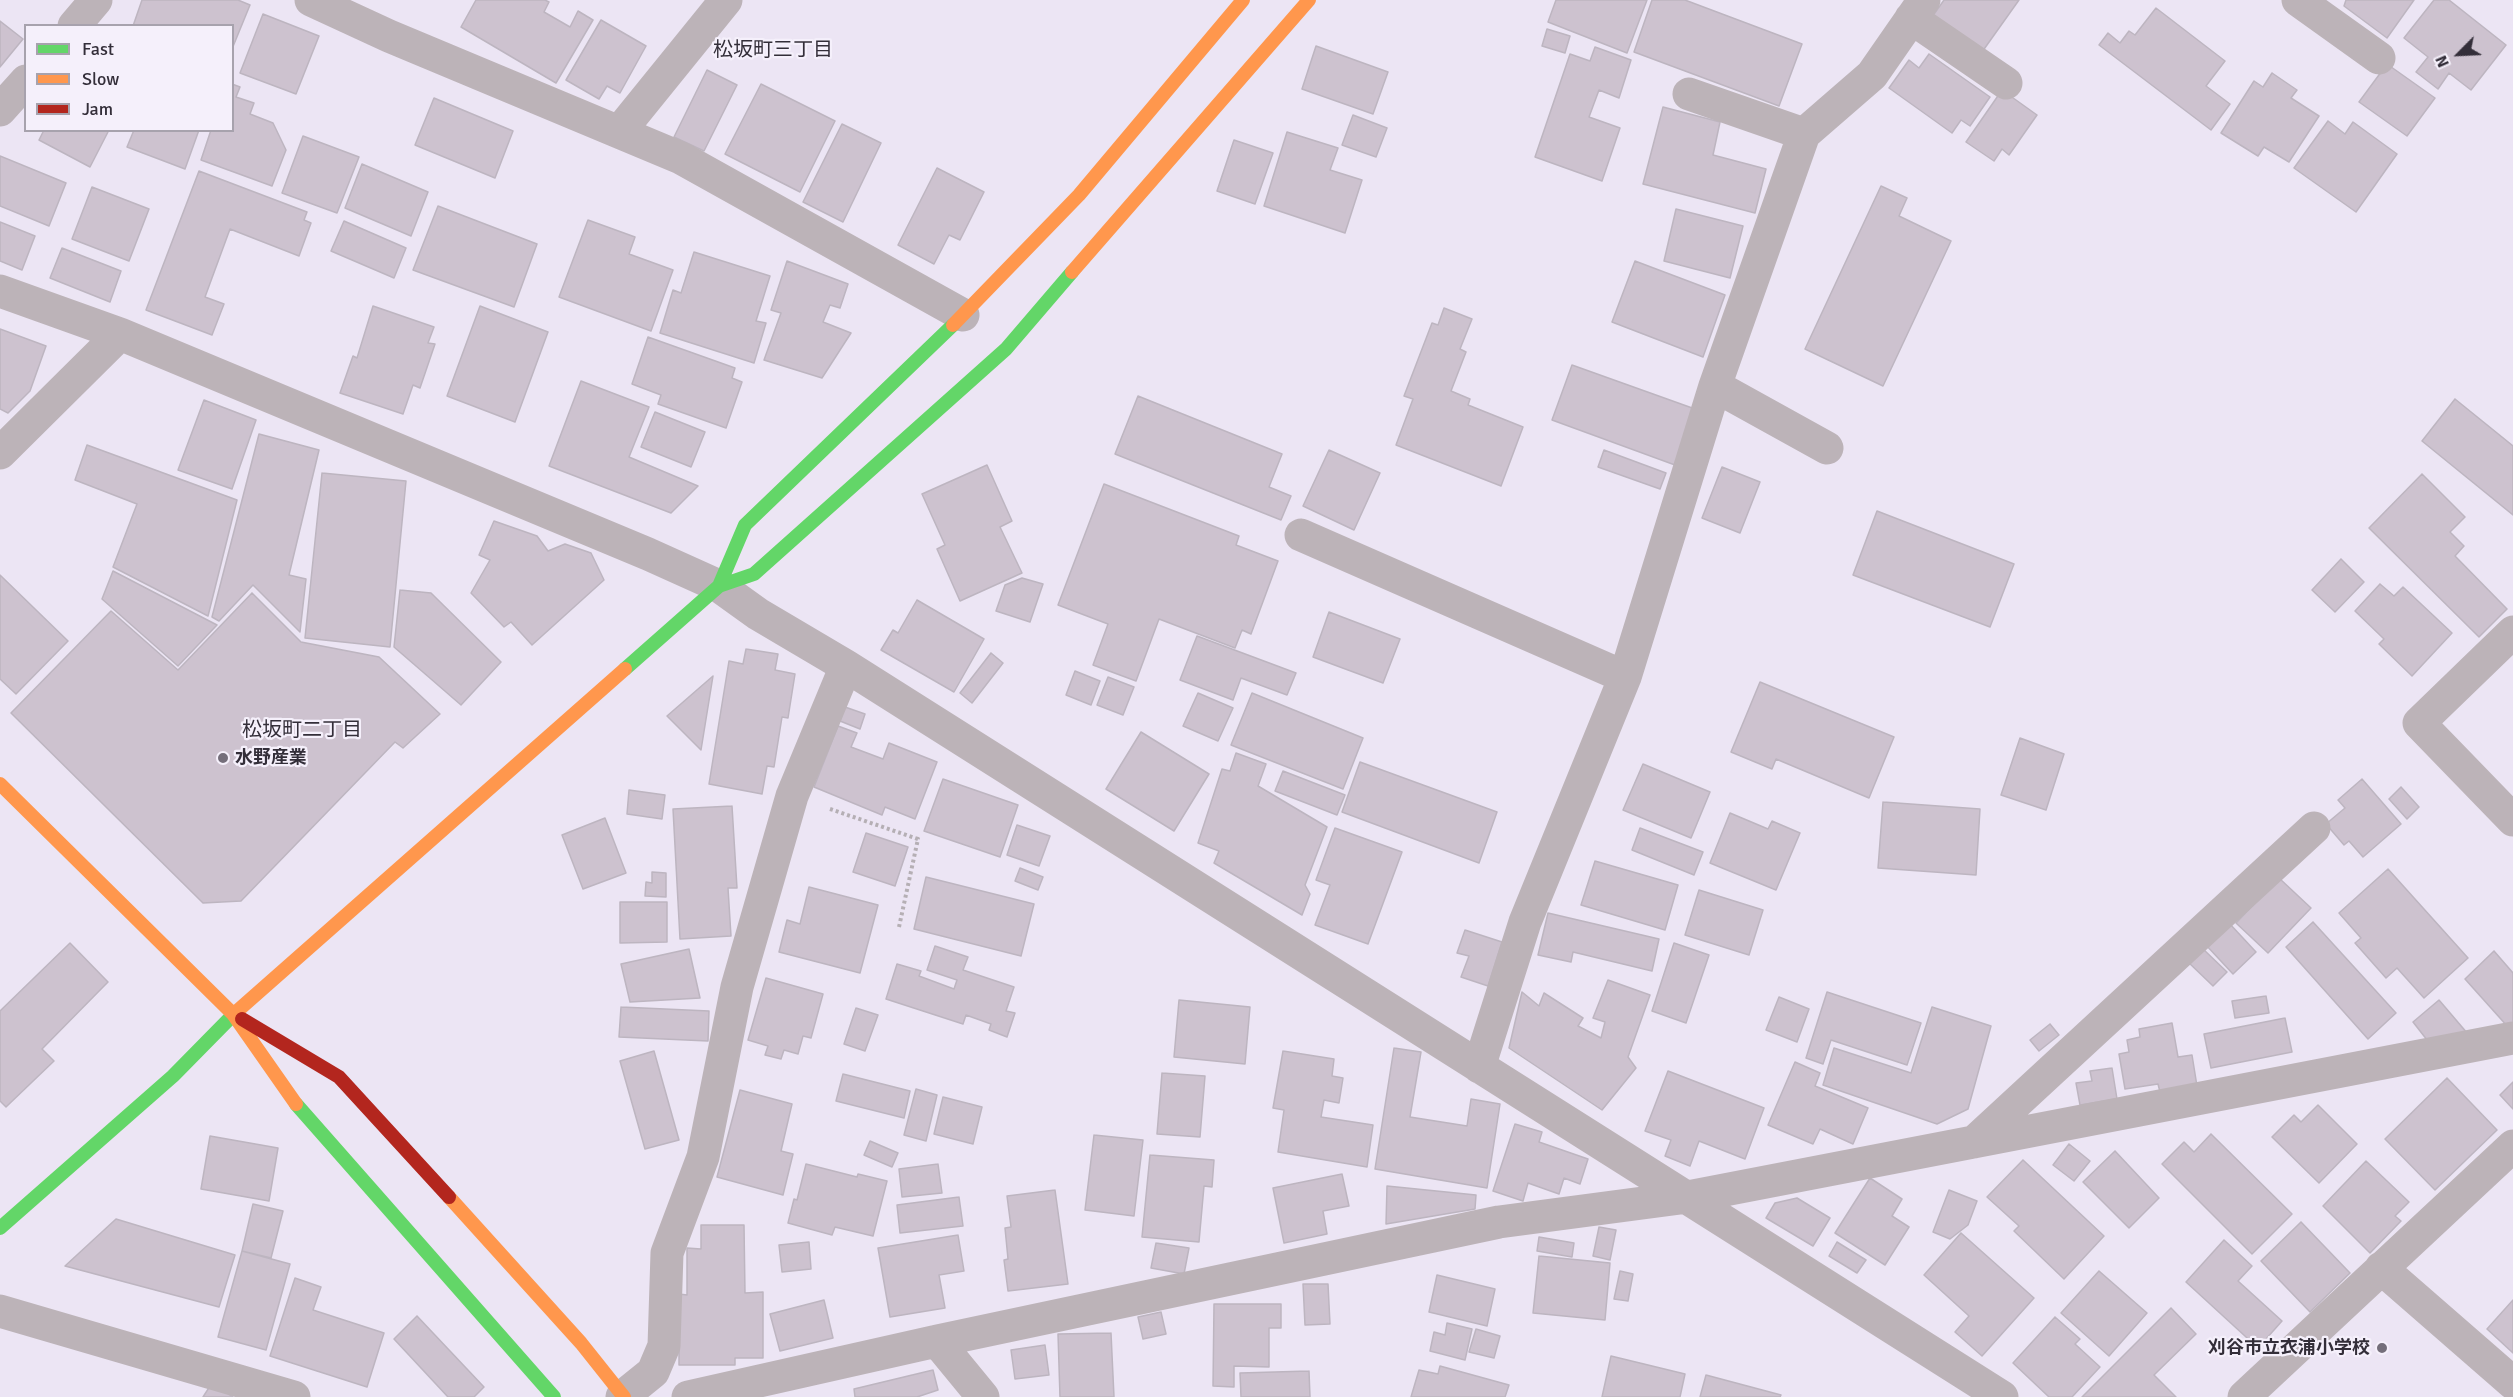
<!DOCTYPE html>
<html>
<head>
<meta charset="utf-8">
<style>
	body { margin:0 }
	#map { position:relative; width:2513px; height:1397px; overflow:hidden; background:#ece5f4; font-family:Signika,sans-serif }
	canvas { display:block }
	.legend { position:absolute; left:24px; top:24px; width:210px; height:108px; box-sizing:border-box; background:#f5f0fb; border:2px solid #a7a2ad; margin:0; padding:8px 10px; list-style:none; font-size:18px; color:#332e39 }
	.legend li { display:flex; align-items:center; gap:12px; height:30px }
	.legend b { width:30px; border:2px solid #a7a2ad }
	.north { position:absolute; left:2429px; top:24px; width:60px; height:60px; -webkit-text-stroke:4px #f5f0fb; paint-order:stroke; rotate:246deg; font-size:16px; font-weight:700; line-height:24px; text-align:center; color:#332e39 }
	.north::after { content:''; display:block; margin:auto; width:21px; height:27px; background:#332e39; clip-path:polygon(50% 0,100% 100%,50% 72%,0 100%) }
</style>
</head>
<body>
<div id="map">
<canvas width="2513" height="1397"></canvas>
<ul class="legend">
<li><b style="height:8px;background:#63d668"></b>Fast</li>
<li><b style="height:8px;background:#ff974d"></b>Slow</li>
<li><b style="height:8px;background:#b3261e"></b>Jam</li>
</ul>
<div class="north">N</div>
</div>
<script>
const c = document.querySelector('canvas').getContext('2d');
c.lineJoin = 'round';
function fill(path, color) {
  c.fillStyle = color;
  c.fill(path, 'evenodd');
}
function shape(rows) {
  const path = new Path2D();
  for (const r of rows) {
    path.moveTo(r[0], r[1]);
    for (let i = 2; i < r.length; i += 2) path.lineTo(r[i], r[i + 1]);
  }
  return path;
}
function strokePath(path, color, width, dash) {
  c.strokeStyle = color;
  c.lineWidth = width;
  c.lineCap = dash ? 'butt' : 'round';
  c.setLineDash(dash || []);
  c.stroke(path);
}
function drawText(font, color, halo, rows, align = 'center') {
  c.font = font + ' Signika,"Noto Sans JP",sans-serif';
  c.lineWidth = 4.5;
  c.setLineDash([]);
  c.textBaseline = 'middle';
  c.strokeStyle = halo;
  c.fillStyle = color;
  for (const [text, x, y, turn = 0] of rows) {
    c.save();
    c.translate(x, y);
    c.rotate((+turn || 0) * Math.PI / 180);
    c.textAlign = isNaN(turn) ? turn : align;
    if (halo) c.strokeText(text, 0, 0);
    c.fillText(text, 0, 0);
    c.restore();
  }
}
const building = shape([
	[142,0,238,0,250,5,232,49,232,26,133,26,142,0],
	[476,0,545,0,549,2,544,12,570,27,578,11,593,20,556,83,461,27,476,0],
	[1556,0,1647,0,1627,53,1548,22,1556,0],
	[1652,0,1685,0,1802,44,1779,106,1634,52,1652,0],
	[1944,0,2019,0,1982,52,1932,17,1944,0],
	[2346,0,2414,0,2387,38,2344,6,2346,0],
	[2434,0,2449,0,2506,45,2471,90,2449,73,2438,89,2416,72,2428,57,2404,38,2434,0],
	[2156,8,2225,61,2206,86,2230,104,2211,130,2099,45,2108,33,2120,43,2129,31,2135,35,2156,8],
	[263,14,319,36,296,94,240,73,263,14],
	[601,20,646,46,620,93,607,86,599,99,566,80,601,20],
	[0,21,23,39,0,67,0,21],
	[1547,29,1570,36,1565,53,1542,46,1547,29],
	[1316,46,1388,72,1373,114,1302,89,1316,46],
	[1595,47,1631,60,1619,98,1599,90,1589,117,1620,128,1602,181,1535,157,1570,54,1590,61,1595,47],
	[1929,54,1990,97,1970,126,1961,120,1952,133,1889,88,1909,60,1919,68,1929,54],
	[2387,64,2435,98,2407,136,2359,102,2387,64],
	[707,70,737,85,704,151,674,137,707,70],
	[2272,73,2297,90,2291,98,2319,116,2289,162,2264,147,2258,156,2221,133,2254,81,2263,87,2272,73],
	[232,84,240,87,236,97,254,103,250,114,273,123,286,150,272,186,201,160,211,130,232,130,232,84],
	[761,84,835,121,800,192,725,154,761,84],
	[2002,90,2037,115,2009,155,2002,149,1994,161,1966,142,2002,90],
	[434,98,513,131,495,178,415,145,434,98],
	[1663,107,1720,122,1713,155,1766,169,1755,213,1643,184,1663,107],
	[1353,115,1387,128,1376,157,1342,145,1353,115],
	[2328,121,2345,134,2353,122,2397,154,2356,212,2294,168,2328,121],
	[842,124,881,143,843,222,803,202,842,124],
	[44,130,109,130,90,167,39,140,44,130],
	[134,130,199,130,185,169,127,147,134,130],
	[1287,132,1338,148,1330,170,1362,180,1345,233,1264,206,1287,132],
	[303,136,359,157,337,213,282,193,303,136],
	[1234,140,1273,153,1255,204,1217,191,1234,140],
	[0,156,66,183,49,226,0,206,0,156],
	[362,164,428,192,411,236,345,208,362,164],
	[937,168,984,192,960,240,949,235,934,264,898,245,937,168],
	[199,171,307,212,304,220,311,223,299,256,230,229,205,297,224,304,212,335,146,310,199,171],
	[1881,186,1907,198,1899,216,1951,241,1883,386,1805,349,1881,186],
	[92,187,149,209,129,261,72,239,92,187],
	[438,206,537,244,514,307,413,270,438,206],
	[1676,209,1743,226,1730,278,1664,261,1676,209],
	[588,220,635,237,629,254,673,270,651,331,559,297,588,220],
	[344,221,406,248,394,278,331,251,344,221],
	[0,222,35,236,22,270,0,261,0,222],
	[62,248,121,271,110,302,50,278,62,248],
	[694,252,770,276,756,321,766,323,754,363,660,333,673,290,681,293,694,252],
	[787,261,848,284,840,308,830,305,823,322,851,333,822,378,764,360,781,313,771,310,787,261],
	[1635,261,1725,295,1703,357,1612,322,1635,261],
	[373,306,434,327,428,343,435,344,420,388,413,385,403,414,340,393,353,356,357,358,373,306],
	[480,306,548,332,515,422,447,396,480,306],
	[1444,308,1472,319,1460,349,1466,352,1451,391,1470,399,1468,405,1523,427,1501,486,1396,445,1413,399,1404,396,1432,323,1438,325,1444,308],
	[0,329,46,346,30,391,8,413,0,409,0,329],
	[648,337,735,368,732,378,742,382,726,428,658,404,661,395,632,384,648,337],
	[1572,365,1695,409,1675,465,1552,420,1572,365],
	[581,381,649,407,629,457,698,486,671,513,549,466,581,381],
	[1138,396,1282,454,1269,487,1291,496,1281,520,1115,454,1138,396],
	[2455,399,2513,446,2513,515,2422,441,2455,399],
	[204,400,256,420,232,489,178,470,204,400],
	[655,412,705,432,691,467,641,447,655,412],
	[259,434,319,450,289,575,306,579,300,632,253,585,219,621,212,617,259,434],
	[87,445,237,500,208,616,113,567,137,504,75,480,87,445],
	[1329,450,1380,473,1354,530,1303,506,1329,450],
	[1604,450,1666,473,1660,489,1598,467,1604,450],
	[987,465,1012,521,1000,527,1022,573,960,601,937,549,945,545,922,494,987,465],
	[1722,467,1760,482,1740,533,1702,518,1722,467],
	[322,473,406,481,390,647,305,638,322,473],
	[2422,474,2465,517,2450,532,2464,546,2455,556,2507,609,2479,637,2369,528,2422,474],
	[1104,484,1239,536,1236,545,1278,561,1251,634,1242,630,1235,648,1159,619,1136,681,1093,665,1108,624,1058,605,1104,484],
	[1877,511,2014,564,1990,627,1853,575,1877,511],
	[494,521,537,536,548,551,565,544,591,553,604,580,532,645,511,622,504,627,471,593,490,560,479,555,494,521],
	[2341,559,2364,582,2335,612,2312,590,2341,559],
	[113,571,217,625,178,666,102,599,113,571],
	[0,575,68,641,16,694,0,679,0,575],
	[1022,578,1043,584,1030,622,996,611,1005,585,1022,578],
	[2380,584,2394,596,2403,587,2452,633,2412,676,2379,644,2384,639,2355,611,2380,584],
	[400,590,431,593,501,662,461,705,394,647,400,590],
	[252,593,301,642,379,657,440,714,403,748,395,742,241,901,203,903,11,713,111,611,178,670,252,593],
	[917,600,984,639,954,692,881,650,893,630,898,633,917,600],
	[1329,612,1400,639,1383,683,1313,657,1329,612],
	[1197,636,1296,673,1287,695,1241,678,1233,700,1180,680,1197,636],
	[746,649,778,654,775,670,795,674,788,718,782,717,774,767,767,766,762,794,709,784,729,661,743,664,746,649],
	[991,653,1003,663,972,703,960,693,991,653],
	[1075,671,1100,681,1091,705,1066,695,1075,671],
	[713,676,701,750,667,716,713,676],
	[1108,677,1134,687,1123,715,1097,705,1108,677],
	[1760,682,1894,737,1869,798,1776,759,1772,769,1731,752,1760,682],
	[1198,693,1233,708,1218,741,1183,726,1198,693],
	[1252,693,1363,738,1343,789,1231,745,1252,693],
	[845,707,865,714,860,729,840,721,845,707],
	[838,726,857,733,851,747,883,759,889,743,937,762,915,819,885,807,882,815,814,787,838,726],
	[1141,732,1209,774,1174,831,1106,789,1141,732],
	[2020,738,2064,754,2046,810,2001,795,2020,738],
	[1236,753,1266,764,1258,786,1327,827,1305,885,1310,894,1302,915,1214,863,1219,851,1198,843,1222,769,1230,771,1236,753],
	[1360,762,1497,812,1479,863,1342,812,1360,762],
	[1643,764,1710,792,1691,838,1623,810,1643,764],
	[1283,771,1345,795,1337,815,1275,791,1283,771],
	[943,779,1018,805,1000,857,924,831,943,779],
	[2362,779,2401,824,2363,857,2349,841,2344,845,2326,824,2345,808,2338,800,2362,779],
	[2401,787,2419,807,2407,819,2389,799,2401,787],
	[629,790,665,795,662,819,627,814,629,790],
	[1883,802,1980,809,1976,875,1878,868,1883,802],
	[732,806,737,888,728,888,731,936,680,939,673,809,732,806],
	[1730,813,1768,829,1772,821,1800,833,1776,890,1710,863,1730,813],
	[605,818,626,873,583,889,562,835,605,818],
	[1017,825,1050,836,1039,866,1007,855,1017,825],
	[1335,828,1402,852,1368,944,1315,925,1330,885,1316,880,1335,828],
	[1640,828,1703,852,1694,875,1632,850,1640,828],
	[866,833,908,847,895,886,853,872,866,833],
	[1595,861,1678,885,1665,930,1581,905,1595,861],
	[1020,868,1043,877,1038,890,1015,881,1020,868],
	[2388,869,2468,958,2424,998,2397,968,2386,978,2355,943,2361,938,2339,913,2388,869],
	[652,872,666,873,666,897,645,896,646,882,652,883,652,872],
	[926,877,1034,904,1021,956,914,929,926,877],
	[2279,878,2311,908,2268,953,2236,923,2279,878],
	[809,887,878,905,860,973,779,952,787,920,800,924,809,887],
	[1699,890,1763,910,1749,955,1685,935,1699,890],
	[620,902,667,902,667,942,620,943,620,902],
	[1548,913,1659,939,1652,971,1573,952,1571,962,1538,955,1548,913],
	[2313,922,2396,1013,2368,1039,2286,947,2313,922],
	[2229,923,2256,952,2233,974,2205,944,2229,923],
	[1465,930,1502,942,1488,986,1461,977,1469,956,1457,953,1465,930],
	[70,943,108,982,42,1049,54,1061,6,1107,0,1101,0,1011,70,943],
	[1674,943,1709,955,1686,1023,1652,1011,1674,943],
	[935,946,968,957,963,970,1014,987,1006,1011,1015,1013,1007,1037,989,1030,991,1024,966,1015,963,1024,886,999,897,964,921,971,919,976,954,989,957,980,927,970,935,946],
	[2201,947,2227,972,2213,986,2187,961,2201,947],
	[689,949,700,998,630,1002,621,964,689,949],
	[2494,951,2513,973,2513,1026,2508,1027,2465,979,2494,951],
	[766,978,823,994,811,1038,803,1036,798,1054,784,1050,781,1059,765,1055,768,1046,748,1040,766,978],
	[1608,980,1650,995,1628,1057,1636,1068,1602,1110,1509,1048,1522,992,1539,1006,1544,993,1583,1018,1578,1026,1601,1038,1605,1022,1593,1018,1608,980],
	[1827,992,1921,1023,1907,1065,1831,1040,1823,1064,1806,1058,1827,992],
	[2266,996,2269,1013,2235,1018,2232,1001,2266,996],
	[1779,997,1809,1009,1797,1042,1766,1030,1779,997],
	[1179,1000,1250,1007,1245,1064,1174,1057,1179,1000],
	[2439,1000,2468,1034,2431,1045,2413,1022,2439,1000],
	[621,1007,709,1011,708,1041,619,1037,621,1007],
	[1932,1007,1991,1026,1968,1109,1937,1124,1823,1085,1834,1048,1911,1073,1932,1007],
	[856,1008,878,1015,865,1051,844,1044,856,1008],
	[2285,1018,2292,1052,2211,1068,2204,1034,2285,1018],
	[2172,1023,2178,1057,2192,1055,2197,1086,2160,1092,2158,1084,2125,1089,2119,1054,2129,1052,2127,1040,2140,1037,2139,1029,2172,1023],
	[2050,1024,2059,1035,2039,1051,2030,1040,2050,1024],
	[1394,1048,1421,1052,1410,1117,1467,1126,1471,1099,1500,1104,1487,1188,1375,1169,1394,1048],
	[654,1051,679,1140,645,1149,620,1061,654,1051],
	[1283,1051,1334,1059,1332,1076,1343,1078,1339,1103,1324,1100,1321,1117,1373,1125,1367,1167,1278,1152,1284,1110,1273,1108,1283,1051],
	[1795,1062,1820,1073,1815,1086,1868,1108,1853,1144,1820,1129,1813,1144,1768,1125,1795,1062],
	[2112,1068,2117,1099,2080,1105,2076,1083,2092,1081,2090,1071,2112,1068],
	[1668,1071,1764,1108,1745,1159,1699,1141,1690,1166,1665,1156,1671,1140,1645,1131,1668,1071],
	[1162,1073,1205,1076,1200,1137,1157,1134,1162,1073],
	[843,1074,910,1091,904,1118,836,1101,843,1074],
	[2447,1078,2497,1130,2435,1190,2385,1139,2447,1078],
	[2513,1082,2513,1109,2500,1095,2513,1082],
	[916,1089,937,1095,926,1141,904,1135,916,1089],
	[740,1090,792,1104,781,1151,793,1154,783,1195,717,1177,740,1090],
	[943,1097,982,1107,973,1144,934,1134,943,1097],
	[2318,1105,2357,1144,2319,1183,2272,1137,2294,1115,2301,1122,2318,1105],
	[1515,1124,1542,1132,1539,1142,1588,1159,1580,1184,1564,1178,1559,1194,1528,1183,1523,1201,1493,1191,1515,1124],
	[2211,1134,2292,1214,2252,1254,2162,1164,2184,1142,2194,1152,2211,1134],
	[1094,1135,1143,1140,1134,1216,1085,1210,1094,1135],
	[210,1136,278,1148,269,1201,201,1189,210,1136],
	[870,1141,898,1153,892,1167,864,1155,870,1141],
	[2069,1144,2090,1161,2074,1181,2053,1165,2069,1144],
	[2115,1151,2159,1198,2129,1228,2083,1182,2115,1151],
	[1150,1155,1214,1160,1212,1187,1204,1186,1199,1242,1142,1237,1150,1155],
	[2023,1160,2104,1236,2064,1279,2014,1231,2019,1226,1987,1197,2023,1160],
	[2366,1161,2409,1202,2395,1216,2401,1221,2370,1253,2323,1206,2366,1161],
	[806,1164,857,1177,858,1174,887,1181,873,1236,835,1227,832,1235,788,1223,794,1199,797,1200,806,1164],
	[938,1164,942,1193,902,1197,899,1169,938,1164],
	[1342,1174,1349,1206,1323,1211,1327,1234,1284,1243,1273,1188,1342,1174],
	[1870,1178,1902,1199,1892,1216,1909,1227,1885,1265,1835,1233,1870,1178],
	[1387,1186,1476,1195,1475,1209,1386,1224,1387,1186],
	[1055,1190,1068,1284,1008,1291,1004,1260,1008,1259,1005,1228,1011,1227,1007,1196,1055,1190],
	[1949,1190,1977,1201,1968,1225,1950,1239,1933,1232,1949,1190],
	[959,1197,963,1226,900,1233,897,1205,959,1197],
	[1797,1198,1830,1218,1813,1246,1766,1218,1775,1203,1797,1198],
	[253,1204,283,1211,271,1258,242,1251,253,1204],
	[116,1219,235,1255,219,1307,65,1266,116,1219],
	[2301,1222,2350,1273,2310,1312,2261,1261,2301,1222],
	[701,1225,744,1225,745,1293,763,1292,763,1358,735,1358,735,1365,679,1365,679,1294,687,1295,687,1248,701,1249,701,1225],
	[1599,1227,1616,1230,1610,1260,1593,1256,1599,1227],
	[1961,1233,2034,1298,1982,1356,1955,1332,1969,1316,1924,1275,1961,1233],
	[958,1235,964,1271,939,1275,945,1308,890,1317,878,1248,958,1235],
	[1539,1237,1574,1243,1572,1257,1537,1251,1539,1237],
	[2224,1240,2252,1266,2238,1281,2282,1321,2258,1348,2186,1282,2224,1240],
	[809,1242,811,1269,782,1272,779,1245,809,1242],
	[1837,1242,1866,1260,1857,1273,1829,1256,1837,1242],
	[1156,1243,1189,1248,1184,1274,1151,1268,1156,1243],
	[242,1251,290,1264,266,1350,218,1337,242,1251],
	[1539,1256,1610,1263,1605,1320,1533,1313,1539,1256],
	[1620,1271,1633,1274,1628,1301,1614,1299,1620,1271],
	[2099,1271,2147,1313,2109,1356,2061,1313,2099,1271],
	[1437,1275,1495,1289,1487,1326,1429,1312,1437,1275],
	[295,1278,321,1287,313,1310,384,1333,367,1387,270,1356,295,1278],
	[1303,1284,1328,1284,1330,1324,1305,1325,1303,1284],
	[824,1300,833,1338,780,1351,770,1314,824,1300],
	[2513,1300,2513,1353,2487,1329,2513,1300],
	[1214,1304,1281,1304,1281,1328,1269,1328,1269,1367,1234,1366,1234,1387,1213,1386,1214,1304],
	[2171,1308,2196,1334,2154,1375,2176,1397,2082,1397,2171,1308],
	[1161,1312,1166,1334,1143,1339,1138,1317,1161,1312],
	[417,1316,484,1387,474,1397,448,1397,394,1339,417,1316],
	[2055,1317,2080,1339,2075,1344,2100,1367,2072,1397,2049,1397,2013,1363,2055,1317],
	[1447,1323,1472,1329,1465,1360,1430,1351,1434,1332,1445,1335,1447,1323],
	[1476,1329,1500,1336,1494,1358,1469,1352,1476,1329],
	[1111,1333,1114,1397,1060,1397,1058,1334,1111,1333],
	[1045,1345,1049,1375,1015,1379,1011,1350,1045,1345],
	[1611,1356,1685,1374,1680,1397,1602,1397,1611,1356],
	[1440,1366,1509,1385,1505,1397,1411,1397,1419,1370,1438,1374,1440,1366],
	[933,1370,938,1390,917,1397,855,1397,854,1389,933,1370],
	[1309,1371,1310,1397,1241,1397,1240,1373,1309,1371],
	[1706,1375,1781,1395,1780,1397,1700,1397,1706,1375],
	[212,1383,233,1397,203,1397,212,1383]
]);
fill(building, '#cdc2cf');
strokePath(building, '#bdb5c0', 1.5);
strokePath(shape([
	[830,809,918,839,899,927]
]), '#b5afb4', 4, [3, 3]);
strokePath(shape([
	[311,0,389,36,681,158,963,315],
	[2298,0,2379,58],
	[1911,18,2006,83],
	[74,26,96,0],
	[1689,94,1804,134],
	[0,110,26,81],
	[620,131,726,0],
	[0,291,120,334,648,554,719,586,758,614,846,666,2002,1397],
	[1715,386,1827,448],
	[0,453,120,334],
	[1301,535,1625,677],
	[2513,632,2419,723,2513,820],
	[1479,1067,1525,922,1625,677,1715,386,1804,134,1872,75,1924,0],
	[1974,1142,2314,828],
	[2381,1268,2513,1383],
	[0,1311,294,1397],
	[937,1341,983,1397],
	[622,1397,653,1372,664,1346,667,1253,703,1157,737,987,792,796,846,666],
	[688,1397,937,1341,1499,1222,1688,1197,2513,1038],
	[2244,1397,2513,1146]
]), '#bcb3b8', 33);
strokePath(shape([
	[719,586,745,525,953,325],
	[625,669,719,586,754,574,1006,349,1072,272],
	[296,1104,554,1397],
	[0,1228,173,1076,235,1013]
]), '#63d668', 14);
strokePath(shape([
	[1072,272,1309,0],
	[953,325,1079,195,1243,0],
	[0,784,233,1014,296,1104],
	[235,1013,625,669],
	[449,1197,581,1343,624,1397]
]), '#ff974d', 14);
strokePath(shape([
	[242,1019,339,1077,449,1197]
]), '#b3261e', 14);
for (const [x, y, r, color] of [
	[223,758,6,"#746e7a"],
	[2382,1348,6,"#746e7a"]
]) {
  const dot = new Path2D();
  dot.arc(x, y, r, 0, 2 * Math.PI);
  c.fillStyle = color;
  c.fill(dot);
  strokePath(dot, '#f5f0fb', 2);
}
drawText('bold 18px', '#332e39', '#f5f0fb', [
	["水野産業",235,758],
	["刈谷市立衣浦小学校",2370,1348,"right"]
], 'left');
drawText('20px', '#332e39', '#f5f0fb', [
	["松坂町三丁目",773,51],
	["松坂町二丁目",302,731]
]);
</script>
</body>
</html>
